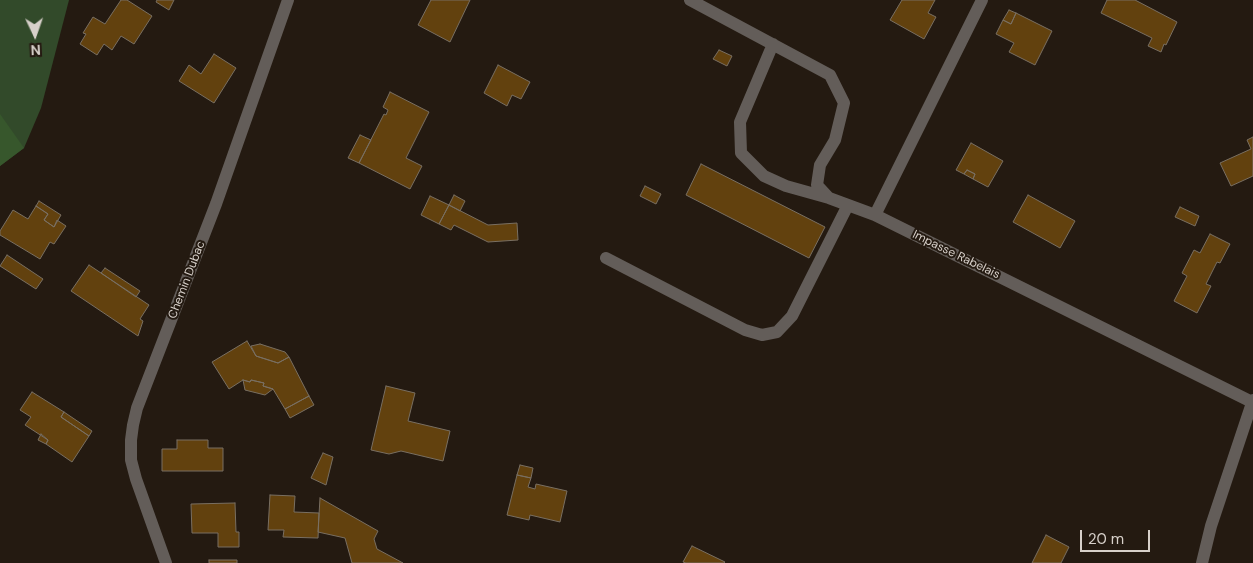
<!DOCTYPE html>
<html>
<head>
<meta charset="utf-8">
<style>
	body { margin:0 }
	#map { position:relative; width:1253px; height:563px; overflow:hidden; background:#241a11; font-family:"DM Sans",sans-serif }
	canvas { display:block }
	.north { position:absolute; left:10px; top:10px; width:50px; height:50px; -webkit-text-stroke:4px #241a11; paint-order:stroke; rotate:177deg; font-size:14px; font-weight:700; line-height:20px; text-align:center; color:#d7d0ca }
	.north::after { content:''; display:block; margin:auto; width:18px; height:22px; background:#d7d0ca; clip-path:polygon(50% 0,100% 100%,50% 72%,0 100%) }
	.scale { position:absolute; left:1080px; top:530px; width:70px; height:22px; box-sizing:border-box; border:2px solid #d7d0ca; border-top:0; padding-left:6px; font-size:15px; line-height:18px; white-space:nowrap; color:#d7d0ca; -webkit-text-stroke:4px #241a11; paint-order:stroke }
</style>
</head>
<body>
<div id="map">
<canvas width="1253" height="563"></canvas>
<div class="north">N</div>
<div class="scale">20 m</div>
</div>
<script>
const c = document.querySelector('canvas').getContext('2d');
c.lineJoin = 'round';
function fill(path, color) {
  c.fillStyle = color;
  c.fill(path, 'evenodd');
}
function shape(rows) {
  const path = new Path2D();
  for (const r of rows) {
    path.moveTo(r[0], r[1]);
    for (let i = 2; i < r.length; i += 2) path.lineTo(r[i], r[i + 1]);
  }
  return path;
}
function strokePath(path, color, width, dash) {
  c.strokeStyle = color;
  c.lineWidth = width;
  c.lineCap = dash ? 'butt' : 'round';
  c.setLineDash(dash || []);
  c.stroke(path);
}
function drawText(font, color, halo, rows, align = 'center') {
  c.font = font + ' "DM Sans",sans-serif';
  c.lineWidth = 4;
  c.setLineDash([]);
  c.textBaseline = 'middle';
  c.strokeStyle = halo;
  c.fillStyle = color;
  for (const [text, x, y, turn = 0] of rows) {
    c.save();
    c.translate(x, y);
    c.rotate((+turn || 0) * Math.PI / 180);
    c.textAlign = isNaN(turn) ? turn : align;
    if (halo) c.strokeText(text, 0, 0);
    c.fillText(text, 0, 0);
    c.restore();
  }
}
fill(shape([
	[0,0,69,0,41,108,24,148,0,166]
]), '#324a2a');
fill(shape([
	[0,114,24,148,0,166]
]), '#37572c');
const building = shape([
	[121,0,127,0,152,16,134,44,121,36,112,50,104,44,97,55,80,44,86,34,83,33,93,17,105,24,121,0],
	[157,0,174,0,169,10,156,2,157,0],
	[431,0,470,0,450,42,418,25,431,0],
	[902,0,935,0,928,13,936,17,924,39,890,20,902,0],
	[1107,0,1135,0,1177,22,1166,45,1164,44,1161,52,1148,46,1152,38,1101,13,1107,0],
	[1009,10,1016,13,1011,24,1003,20,1009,10],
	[1016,13,1052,31,1035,65,1009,52,1014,43,996,34,1003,20,1011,24,1016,13],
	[719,50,732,56,727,66,713,59,719,50],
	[214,54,236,68,214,103,179,81,189,65,201,74,214,54],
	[498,65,530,82,521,99,512,95,507,106,484,93,498,65],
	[390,92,429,112,406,158,422,166,410,189,359,163,384,114,386,115,388,110,383,107,390,92],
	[360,135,371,140,359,163,348,158,360,135],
	[1253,137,1253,176,1231,186,1220,163,1251,149,1247,140,1253,137],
	[971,143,1003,161,988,187,973,179,975,174,967,170,964,174,956,170,971,143],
	[701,164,825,227,809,258,686,195,701,164],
	[967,170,975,174,973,179,964,174,967,170],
	[645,186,661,194,656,204,640,196,645,186],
	[454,195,465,201,460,211,449,205,454,195],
	[1028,195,1075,221,1060,248,1013,222,1028,195],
	[430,196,449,205,439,224,421,215,430,196],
	[39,201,61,215,54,227,44,220,48,214,36,206,39,201],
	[449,205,488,225,517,223,518,240,488,242,454,225,451,230,439,224,449,205],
	[36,206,48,214,44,220,54,227,57,220,66,226,54,244,50,242,40,259,0,235,0,231,13,210,28,219,36,206],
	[1180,207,1199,216,1195,226,1175,217,1180,207],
	[1210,234,1230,244,1220,263,1217,262,1206,284,1211,286,1197,313,1174,301,1187,276,1182,273,1194,250,1200,253,1210,234],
	[7,255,43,279,36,289,0,266,7,255],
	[89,265,149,305,140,319,143,321,138,336,71,291,89,265],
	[105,268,140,291,136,297,101,273,105,268],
	[247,341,256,356,278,363,289,357,309,396,285,409,273,389,263,386,264,383,251,380,250,382,243,380,229,389,212,362,247,341],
	[260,344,285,352,289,357,278,363,256,356,251,346,260,344],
	[243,380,250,382,251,380,264,383,263,386,273,389,265,395,245,390,243,380],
	[386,386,415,393,408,421,450,431,443,461,401,451,389,454,371,450,386,386],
	[32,392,64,412,61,417,89,436,72,462,46,444,48,440,25,425,31,417,20,410,32,392],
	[309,396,314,405,290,418,285,409,309,396],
	[64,412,92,431,89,436,61,417,64,412],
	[41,434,48,440,46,444,38,440,41,434],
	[177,440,208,440,208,448,223,448,223,471,162,471,162,449,177,449,177,440],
	[323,453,333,457,326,485,311,478,323,453],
	[520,465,533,468,531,478,517,475,520,465],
	[517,475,531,478,528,487,535,489,536,484,567,491,560,522,530,515,529,520,507,515,517,475],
	[270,495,295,496,294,512,319,513,318,538,283,537,284,530,268,530,270,495],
	[320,498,378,531,374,539,377,549,403,563,352,563,345,538,318,532,320,498],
	[235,503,236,532,239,532,239,547,218,547,218,533,192,533,191,504,235,503],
	[1046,535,1069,547,1061,563,1032,563,1046,535],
	[692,546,725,562,724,563,686,563,683,562,692,546],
	[209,560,237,560,237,563,209,563,209,560]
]);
fill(building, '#62410e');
strokePath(building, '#796f62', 1);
strokePath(shape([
	[690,0,830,75,844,103,835,140,820,165,817,185,829,198,875,215],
	[982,0,875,215,1252,402],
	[773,44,740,122,741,153,764,176,786,186,829,198],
	[606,258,745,330,762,335,777,332,792,316,848,205],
	[166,563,136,479,131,460,131,440,133,425,137,408,216,204,288,0],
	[1202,563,1211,526,1253,400]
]), '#635d59', 12);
drawText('12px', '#d7d0ca', '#241a11', [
	["Impasse Rabelais",956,255,26],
	["Chemin Dubac",187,280,-69]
]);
</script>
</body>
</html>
